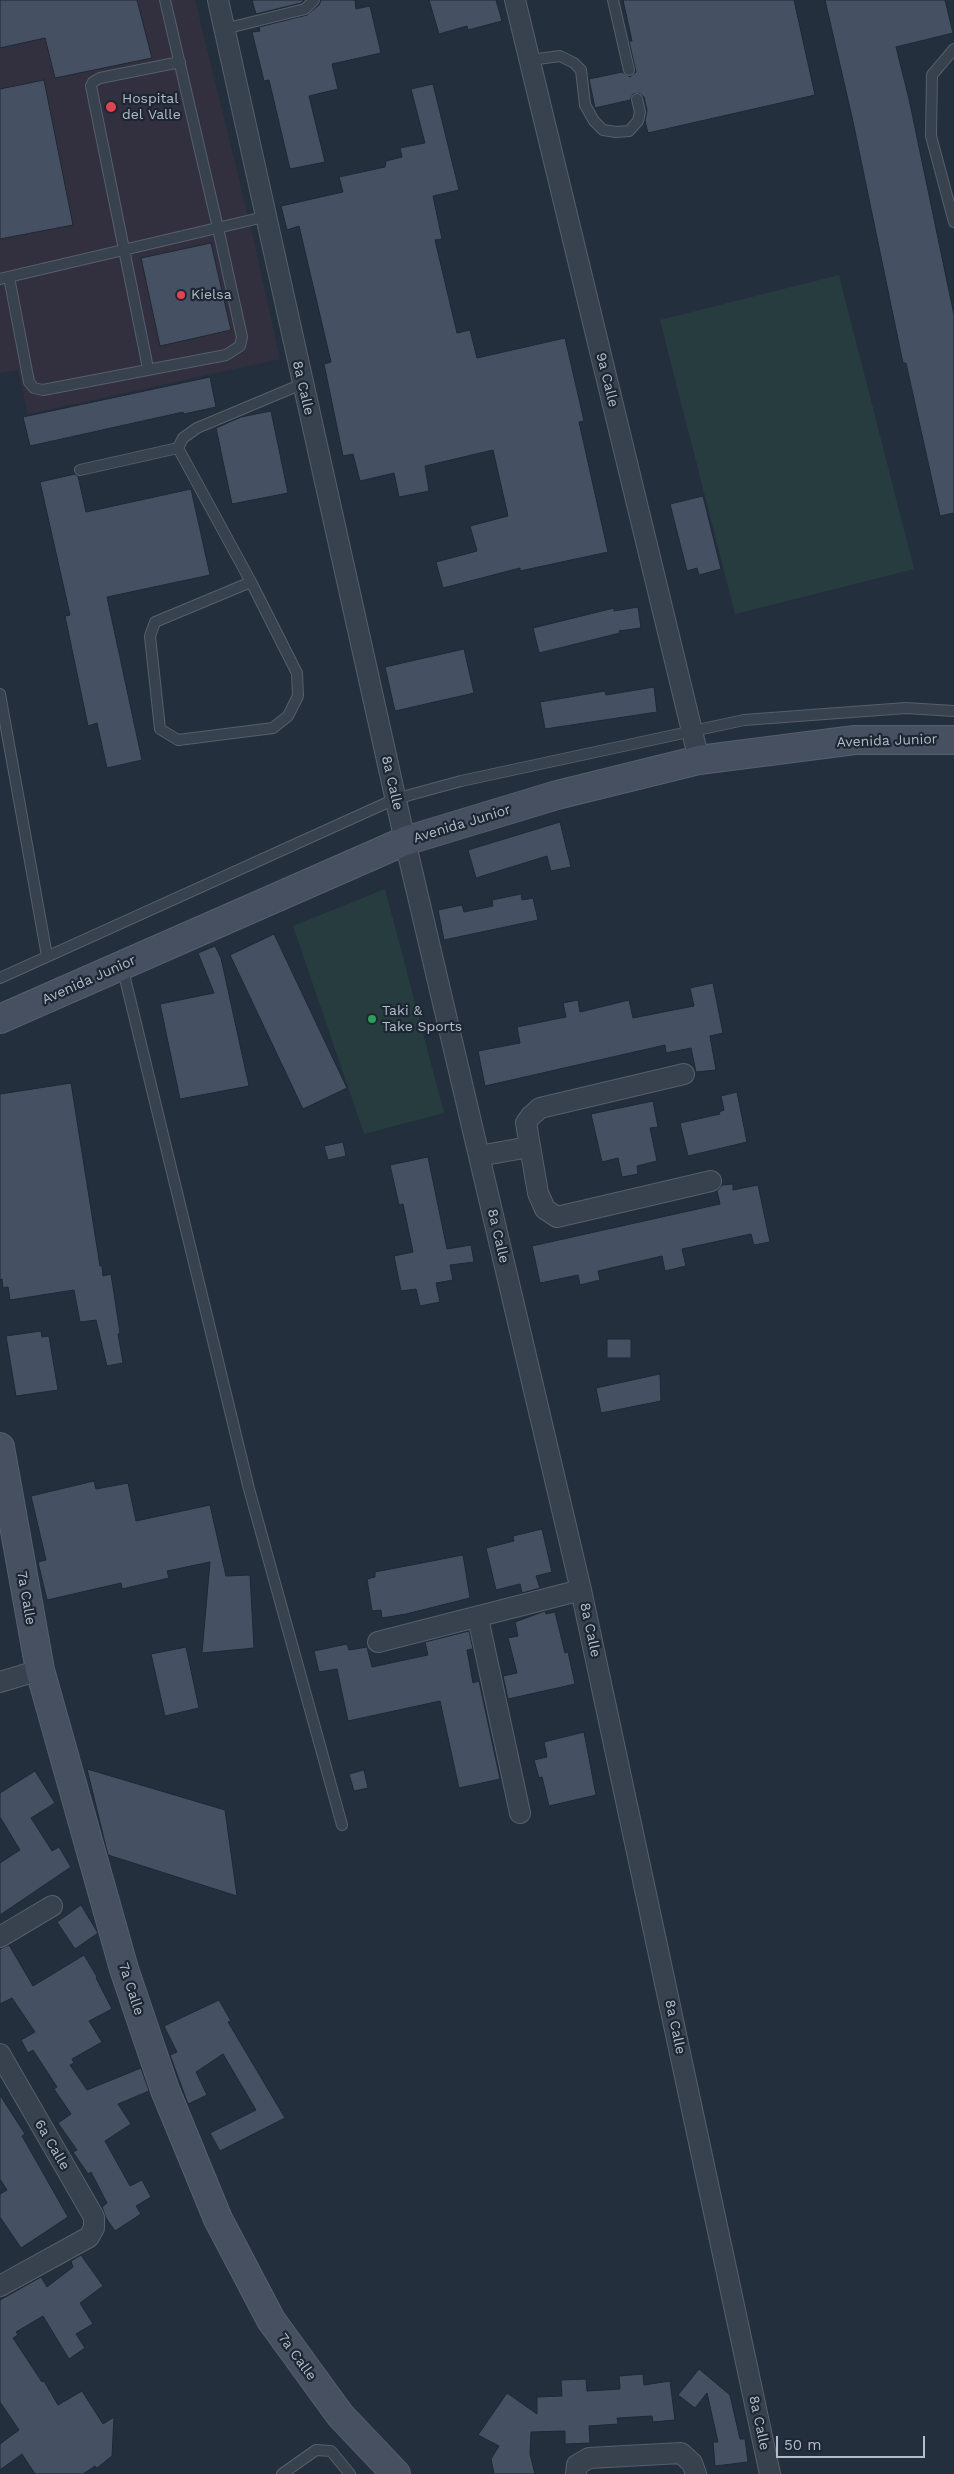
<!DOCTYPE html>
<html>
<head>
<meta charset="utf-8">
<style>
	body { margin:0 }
	#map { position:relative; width:954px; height:2474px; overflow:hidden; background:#242f3e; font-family:"Work Sans",sans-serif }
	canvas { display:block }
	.scale { position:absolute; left:776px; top:2436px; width:149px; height:22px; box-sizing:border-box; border:2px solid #b4bcc9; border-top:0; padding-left:6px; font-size:15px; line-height:18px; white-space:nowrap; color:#b4bcc9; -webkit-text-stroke:4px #1d2633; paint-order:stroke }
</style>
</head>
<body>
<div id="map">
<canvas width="954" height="2474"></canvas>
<div class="scale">50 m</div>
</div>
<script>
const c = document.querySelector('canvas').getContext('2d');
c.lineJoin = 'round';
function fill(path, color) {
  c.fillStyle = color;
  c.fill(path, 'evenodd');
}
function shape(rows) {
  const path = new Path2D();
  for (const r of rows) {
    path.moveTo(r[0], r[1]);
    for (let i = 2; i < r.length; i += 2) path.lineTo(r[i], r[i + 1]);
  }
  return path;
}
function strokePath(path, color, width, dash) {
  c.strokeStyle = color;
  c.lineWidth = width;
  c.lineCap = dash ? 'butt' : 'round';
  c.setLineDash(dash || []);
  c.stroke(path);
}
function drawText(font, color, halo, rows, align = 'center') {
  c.font = font + ' "Work Sans",sans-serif';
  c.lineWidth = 4.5;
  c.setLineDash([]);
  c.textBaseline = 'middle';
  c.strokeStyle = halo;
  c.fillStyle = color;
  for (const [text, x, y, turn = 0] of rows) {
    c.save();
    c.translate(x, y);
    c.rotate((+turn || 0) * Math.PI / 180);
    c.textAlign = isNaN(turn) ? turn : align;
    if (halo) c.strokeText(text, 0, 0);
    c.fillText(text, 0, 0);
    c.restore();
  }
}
fill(shape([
	[0,0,195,0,251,228,280,359,28,414,18,370,0,373]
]), '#32303f');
fill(shape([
	[839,275,914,569,735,614,660,320],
	[385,889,444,1113,364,1134,293,926]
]), '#263c3f');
const building = shape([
	[0,0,137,0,152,58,55,78,45,38,0,48,0,0],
	[252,0,304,0,301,3,256,14,252,0],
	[321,0,355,0,356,9,370,6,381,53,332,64,338,89,309,96,325,162,290,169,269,80,264,81,252,32,260,31,259,27,307,15,319,5,321,0],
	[429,0,496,0,502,21,468,30,467,26,439,34,429,0],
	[623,0,794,0,815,95,648,133,645,121,647,110,644,97,639,93,633,94,630,100,595,108,589,79,622,72,630,77,636,72,629,41,632,41,623,0],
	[825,0,945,0,953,33,896,47,909,99,954,315,954,513,940,516,906,363,903,363,852,117,825,0],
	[44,80,73,225,0,239,0,89,44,80],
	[433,84,459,190,433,196,442,239,435,240,457,333,470,330,477,358,565,338,584,421,579,422,608,552,520,571,520,568,443,588,436,562,477,551,470,526,508,516,493,450,425,466,429,491,399,497,394,473,360,481,353,454,343,456,324,364,331,362,299,226,287,230,281,206,343,192,339,177,385,167,386,161,402,157,400,148,425,143,411,89,433,84],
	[211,243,231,330,160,346,141,258,211,243],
	[210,377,216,407,184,414,183,412,30,446,23,417,210,377],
	[271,411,288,493,232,504,216,428,241,417,271,411],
	[75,474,78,476,86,512,191,489,210,575,107,597,142,760,107,768,97,723,88,726,65,616,70,615,40,482,75,474],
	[703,496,721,569,699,575,697,568,687,571,670,504,703,496],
	[638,607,641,628,619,631,620,633,539,653,533,628,614,608,614,611,638,607],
	[464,649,474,693,395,711,385,667,464,649],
	[654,687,657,712,545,729,540,702,605,691,606,695,654,687],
	[560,822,571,867,551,871,547,856,476,878,468,850,560,822],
	[521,894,522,900,533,898,538,920,444,940,438,910,462,905,464,912,493,906,492,900,521,894],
	[274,934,347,1088,303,1109,230,955,274,934],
	[215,946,221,958,249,1086,180,1099,160,1004,214,993,198,953,215,946],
	[713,983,723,1033,710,1036,716,1070,696,1072,691,1048,666,1053,665,1045,485,1086,478,1051,520,1043,517,1027,566,1017,563,1003,578,1000,580,1012,629,1000,633,1018,694,1006,690,988,713,983],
	[71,1083,100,1266,102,1266,103,1276,111,1274,120,1333,118,1334,123,1363,107,1366,96,1320,80,1322,74,1290,10,1300,8,1287,3,1288,2,1279,0,1280,0,1094,71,1083],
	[737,1092,747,1142,688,1156,680,1123,720,1114,719,1112,724,1110,721,1096,737,1092],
	[653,1101,658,1127,650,1128,657,1161,637,1166,638,1174,622,1177,618,1158,602,1162,591,1114,653,1101],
	[343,1142,346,1156,328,1160,324,1146,343,1142],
	[428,1157,447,1249,471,1245,474,1262,450,1265,453,1280,436,1283,440,1302,420,1306,416,1289,401,1291,394,1256,413,1252,403,1204,399,1205,390,1165,428,1157],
	[733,1184,733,1190,758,1185,770,1242,754,1245,751,1234,682,1249,686,1266,665,1271,662,1256,598,1271,600,1280,580,1285,578,1275,540,1283,532,1246,720,1204,717,1191,722,1185,733,1184],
	[41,1331,42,1337,49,1336,58,1390,16,1396,6,1336,41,1331],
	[607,1339,631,1339,631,1358,607,1358,607,1339],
	[660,1374,661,1401,601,1413,596,1388,660,1374],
	[94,1481,96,1489,128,1483,136,1521,210,1505,226,1576,250,1575,254,1648,202,1653,210,1562,167,1571,169,1578,122,1589,121,1583,47,1600,38,1562,46,1560,31,1496,94,1481],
	[542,1529,552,1572,536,1576,540,1588,522,1593,520,1584,496,1590,486,1548,514,1541,513,1536,542,1529],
	[463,1555,470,1598,406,1614,382,1618,381,1610,372,1611,367,1579,375,1577,375,1572,463,1555],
	[545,1611,546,1614,555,1612,565,1653,568,1652,575,1684,508,1699,503,1676,517,1673,508,1638,518,1636,515,1622,545,1611],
	[469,1631,473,1649,467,1650,473,1683,479,1681,500,1779,459,1788,440,1701,348,1721,337,1669,319,1672,314,1651,347,1644,349,1650,367,1647,372,1667,428,1655,425,1642,469,1631],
	[186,1647,199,1708,165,1716,151,1654,186,1647],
	[584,1732,596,1795,549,1806,542,1777,539,1778,534,1760,547,1757,544,1742,584,1732],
	[87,1769,225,1810,237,1896,108,1855,87,1769],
	[364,1770,368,1788,354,1791,349,1774,364,1770],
	[35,1771,55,1803,31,1818,52,1851,59,1847,71,1867,0,1915,0,1863,20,1850,0,1817,0,1793,35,1771],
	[81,1905,98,1933,75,1949,57,1922,81,1905],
	[9,1945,33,1986,84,1955,97,1977,96,1978,112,2009,89,2021,102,2042,72,2059,74,2063,70,2065,87,2090,141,2068,149,2091,118,2104,131,2124,105,2141,130,2186,142,2180,151,2197,136,2206,141,2214,115,2231,106,2218,102,2207,107,2203,91,2172,88,2174,73,2152,77,2150,58,2123,71,2114,54,2089,57,2087,33,2050,28,2053,21,2040,35,2032,12,1998,0,2004,0,1949,9,1945],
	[219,2000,231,2021,228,2022,285,2118,220,2151,210,2133,256,2110,223,2054,196,2072,207,2095,188,2104,170,2055,177,2052,164,2026,219,2000],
	[0,2095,25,2134,22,2136,68,2217,21,2248,0,2217,0,2194,7,2190,0,2179,0,2095],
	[81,2255,103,2286,80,2303,93,2324,76,2334,85,2348,69,2359,43,2316,16,2332,18,2335,13,2338,42,2382,44,2381,58,2405,82,2391,103,2424,114,2417,112,2456,97,2468,95,2466,83,2474,35,2474,22,2454,0,2470,0,2444,19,2430,0,2402,0,2300,41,2277,47,2287,73,2267,71,2261,81,2255],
	[699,2369,730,2395,740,2439,745,2439,748,2462,715,2466,713,2442,718,2442,707,2393,695,2408,678,2395,699,2369],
	[643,2374,644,2385,670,2381,675,2420,653,2422,652,2416,617,2418,618,2424,589,2426,590,2443,565,2444,565,2431,531,2432,530,2454,535,2474,494,2474,491,2459,499,2446,478,2435,507,2393,537,2414,537,2397,562,2396,561,2380,586,2379,587,2391,620,2389,619,2376,643,2374]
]);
fill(building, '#455162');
strokePath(building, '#1f2835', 1);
const lane = shape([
	[613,0,629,70],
	[224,29,305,9,314,0],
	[954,49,932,75,931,136,954,222],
	[530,60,560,56,574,63,581,70,585,105,594,121,603,130,616,132,629,131,638,121,640,112,637,99],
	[9,277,29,382,34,388,43,390,226,355,240,346,242,337,218,228,165,0],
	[0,279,264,217],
	[148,368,91,86,93,82,100,78,180,62],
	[80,470,178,448],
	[251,582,297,673,298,696,288,716,273,728,178,740,160,729,150,636,155,622,251,582,178,448,183,438,197,428,302,384],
	[0,694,47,956],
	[122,966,249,1489,342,1825],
	[0,978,395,799,461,781,744,720,906,708,954,711],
	[282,2474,316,2450,331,2451,350,2474]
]);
const street = shape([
	[218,0,405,841,581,1590,770,2474],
	[515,0,699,760],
	[684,1074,540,1108,531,1116,526,1123,538,1193,545,1209,557,1217,711,1181],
	[479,1156,529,1147],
	[478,1618,520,1813],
	[378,1642,581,1590],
	[0,1682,40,1670],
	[0,1937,52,1906],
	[0,2054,94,2217,94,2228,89,2237,0,2286],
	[576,2474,577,2465,589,2458,681,2453,692,2463,696,2474]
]);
const secondary = shape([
	[0,1019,405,841,557,795,699,760,855,740,954,740],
	[0,1447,40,1670,124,1969,165,2090,218,2219,271,2320,340,2415,396,2474]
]);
strokePath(lane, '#565f6c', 12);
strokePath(street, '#565f6c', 22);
strokePath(secondary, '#565f6c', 30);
strokePath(lane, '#38414e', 10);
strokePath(street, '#38414e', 20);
strokePath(secondary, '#465061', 28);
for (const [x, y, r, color] of [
	[111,107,6,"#e0444e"],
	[181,295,5,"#e0444e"],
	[372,1019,5,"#2e9e5b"]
]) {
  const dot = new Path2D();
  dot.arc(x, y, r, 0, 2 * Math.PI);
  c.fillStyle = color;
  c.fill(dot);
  strokePath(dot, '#1d2633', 2);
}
drawText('14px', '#b4bcc9', '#1d2633', [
	["Hospital",122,99],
	["del Valle",122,115],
	["Kielsa",191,295],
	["Taki &",382,1011],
	["Take Sports",382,1027]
], 'left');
drawText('14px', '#b4bcc9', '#1d2633', [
	["9a Calle",607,380,76],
	["8a Calle",303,388,77],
	["Avenida Junior",887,741,-2],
	["8a Calle",392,783,77],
	["Avenida Junior",462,824,-17],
	["Avenida Junior",89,980,-24],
	["8a Calle",498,1236,77],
	["7a Calle",26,1598,80],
	["8a Calle",590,1630,78],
	["7a Calle",131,1989,72],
	["8a Calle",675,2027,78],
	["6a Calle",52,2145,60],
	["7a Calle",297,2357,54],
	["8a Calle",759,2423,78]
]);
</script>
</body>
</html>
